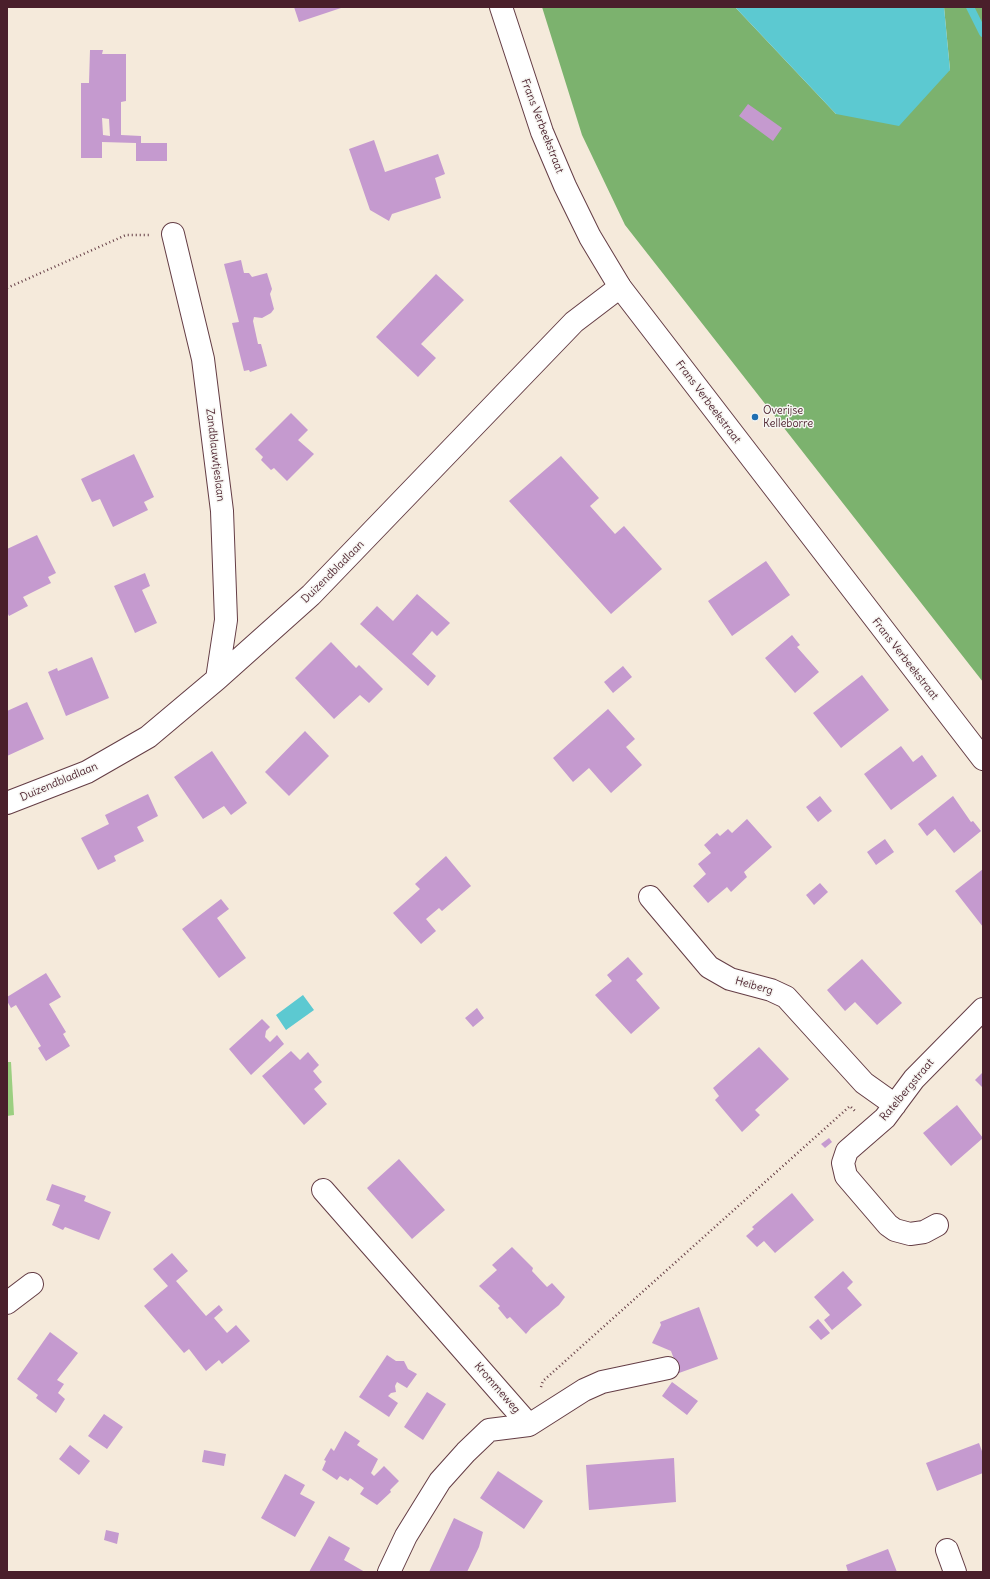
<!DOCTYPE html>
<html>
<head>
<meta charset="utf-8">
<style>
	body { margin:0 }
	#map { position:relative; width:990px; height:1579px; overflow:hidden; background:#f5eadb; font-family:Delius,sans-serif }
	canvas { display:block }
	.frame { position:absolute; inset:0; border:8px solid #4a1f2b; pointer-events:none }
</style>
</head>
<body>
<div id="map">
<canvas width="990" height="1579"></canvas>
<div class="frame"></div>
</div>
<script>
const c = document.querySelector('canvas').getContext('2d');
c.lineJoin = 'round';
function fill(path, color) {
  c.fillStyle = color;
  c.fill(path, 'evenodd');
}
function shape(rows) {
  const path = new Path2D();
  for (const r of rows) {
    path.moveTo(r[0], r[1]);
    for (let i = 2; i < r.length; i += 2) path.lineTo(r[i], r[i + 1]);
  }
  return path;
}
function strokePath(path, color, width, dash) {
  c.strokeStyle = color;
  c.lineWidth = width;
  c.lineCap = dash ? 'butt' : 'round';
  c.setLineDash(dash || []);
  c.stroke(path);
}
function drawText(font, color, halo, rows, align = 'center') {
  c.font = font + ' Delius,sans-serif';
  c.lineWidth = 3;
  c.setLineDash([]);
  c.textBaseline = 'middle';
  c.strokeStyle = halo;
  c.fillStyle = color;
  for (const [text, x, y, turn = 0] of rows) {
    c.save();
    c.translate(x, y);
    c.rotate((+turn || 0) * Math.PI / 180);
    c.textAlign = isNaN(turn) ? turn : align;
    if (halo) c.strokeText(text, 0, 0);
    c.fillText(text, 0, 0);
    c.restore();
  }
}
fill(shape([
	[7,1062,11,1062,14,1115,7,1116]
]), '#9bcf80');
fill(shape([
	[542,7,735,7,836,114,950,70,944,7,983,7,983,682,625,225,582,135]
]), '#7cb26e');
fill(shape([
	[735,7,944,7,950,70,899,126,836,114],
	[303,995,314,1010,286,1030,276,1015]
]), '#5cc9d1');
strokePath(shape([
	[970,7,983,33]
]), '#5cc9d1', 8);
fill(shape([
	[294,7,344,7,299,22],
	[90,50,103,50,102,54,126,54,126,101,121,102,121,135,141,136,141,143,167,143,167,161,136,161,136,143,102,142,102,158,81,158,81,83,89,83],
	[102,118,109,119,110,136,103,135],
	[748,104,782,128,773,141,739,116],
	[374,140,385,172,438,154,445,174,435,178,441,198,392,214,389,221,370,210,349,149],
	[241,260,244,273,249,273,252,277,267,273,272,289,270,294,274,309,271,313,262,318,254,317,253,321,258,344,261,344,267,366,250,372,249,370,244,371,232,323,239,322,224,264],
	[436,274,464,300,421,344,436,358,418,377,376,337],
	[291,413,308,430,298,440,314,454,287,481,274,468,271,470,261,460,263,457,255,449],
	[134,454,154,497,144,502,148,510,113,527,100,499,92,502,81,479],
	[561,456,599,498,590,506,615,534,624,526,662,569,611,614,509,501],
	[37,535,56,573,48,577,51,583,23,597,28,606,9,616,7,612,7,549],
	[766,561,790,595,732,636,708,601],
	[145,573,150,586,142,590,157,623,135,633,114,586],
	[417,594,450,623,437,636,432,631,412,654,436,676,428,686,360,624,377,606,393,621],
	[792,635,800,645,797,647,819,672,795,693,765,658],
	[331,642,356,668,359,665,383,689,369,703,360,695,334,719,295,678],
	[92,657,109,698,66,716,48,672,57,668,58,671],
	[623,666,632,677,613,693,604,682],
	[862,675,889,710,841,748,813,713],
	[27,702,44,739,7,756,7,711],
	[608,709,635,739,626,747,642,765,611,793,589,768,573,782,553,758],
	[305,731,329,756,289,796,265,772],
	[901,746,913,762,922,755,937,776,891,810,864,774],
	[212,751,247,803,231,815,224,806,203,819,174,777],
	[148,794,158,816,137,827,144,841,114,856,116,861,98,870,81,838,109,824,105,815],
	[820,796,832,811,818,822,806,807],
	[953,796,971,822,973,821,981,831,954,853,935,829,927,836,918,824],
	[747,819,772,847,744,872,747,877,731,892,727,887,708,903,693,886,706,874,698,864,711,853,704,845,717,833,720,836,728,829,732,833],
	[885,839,894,852,876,865,867,852],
	[446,856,471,886,442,911,439,908,426,919,436,931,421,944,393,913,420,889,415,884],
	[983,869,983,927,955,891],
	[820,883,828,892,814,905,806,895],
	[221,899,229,909,217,918,246,958,219,978,182,929],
	[628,957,643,974,636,980,660,1008,631,1034,595,995,612,981,607,975],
	[862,959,902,1003,877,1025,855,1002,845,1011,827,990],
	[46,973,61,997,49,1004,66,1032,63,1034,70,1046,46,1061,38,1048,41,1046,16,1005,11,1008,7,1001,7,997],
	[477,1008,484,1018,473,1027,465,1018],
	[262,1019,270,1027,266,1031,265,1037,270,1042,277,1035,284,1044,251,1075,229,1049],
	[759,1047,789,1079,755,1110,760,1115,742,1132,715,1100,719,1096,713,1088],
	[291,1051,300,1060,308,1052,319,1065,313,1071,322,1082,314,1089,327,1104,304,1125,262,1076],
	[983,1072,983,1088,975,1080],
	[957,1105,983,1138,951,1166,923,1133],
	[829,1138,832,1142,825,1148,821,1144],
	[399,1159,445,1210,412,1239,367,1188],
	[52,1184,86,1196,84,1201,111,1212,99,1240,65,1227,63,1230,52,1225,60,1205,46,1200],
	[792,1193,814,1220,775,1253,764,1241,757,1247,746,1236,754,1229,752,1227],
	[512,1247,533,1268,532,1271,547,1287,552,1283,565,1297,559,1305,531,1328,526,1334,510,1317,507,1319,498,1308,500,1306,479,1286,497,1270,492,1265],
	[172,1253,188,1271,176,1281,206,1316,219,1305,223,1310,214,1318,227,1333,236,1325,250,1341,222,1364,219,1360,206,1371,189,1349,184,1353,144,1306,168,1286,153,1269],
	[843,1271,853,1282,847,1288,862,1305,832,1330,824,1320,830,1315,814,1297],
	[699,1307,718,1359,679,1373,671,1351,652,1343,661,1325,660,1322],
	[818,1319,830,1333,821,1340,809,1327],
	[50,1332,78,1353,57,1380,64,1384,58,1393,65,1399,56,1413,36,1398,38,1395,17,1379],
	[387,1355,396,1361,404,1361,408,1369,417,1374,407,1388,397,1382,395,1386,396,1392,391,1393,388,1396,398,1403,389,1417,359,1397],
	[672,1382,698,1401,687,1415,662,1396],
	[427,1392,446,1404,423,1440,404,1427],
	[104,1414,123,1427,107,1449,88,1436],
	[345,1431,360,1441,357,1445,378,1459,371,1473,374,1476,384,1466,399,1481,390,1490,391,1492,377,1505,360,1494,364,1488,350,1478,348,1481,340,1476,337,1480,322,1470,326,1461,324,1460,331,1448,334,1451],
	[979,1443,983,1454,983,1473,937,1491,926,1463],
	[70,1445,90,1461,79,1475,59,1459],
	[204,1450,226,1454,224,1466,202,1462],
	[674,1458,676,1502,589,1510,586,1465],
	[498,1471,543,1501,524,1529,480,1498],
	[285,1474,305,1485,300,1494,315,1502,295,1537,261,1518],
	[454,1518,483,1532,479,1547,467,1572,429,1572],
	[106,1530,119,1533,117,1544,104,1540],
	[329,1536,350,1548,344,1560,365,1572,309,1572],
	[888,1549,897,1572,848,1572,846,1565]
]), '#c59acf');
const minor = shape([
	[173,234,203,359,222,511,226,620,217,679],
	[7,803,87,772,148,737,217,679,311,595,574,322,620,287],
	[650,897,709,967,730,979,771,990,786,997,864,1083,895,1105],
	[323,1190,529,1425],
	[937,1225,924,1232,910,1234,895,1230,888,1225,846,1176,843,1163,847,1151,885,1118,914,1079,983,1009],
	[7,1303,32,1284],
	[947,1550,955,1572],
	[389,1572,406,1536,440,1481,466,1452,489,1430,529,1425,584,1390,602,1382,668,1368]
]);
const major = shape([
	[501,7,542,132,565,186,590,237,620,287,983,759]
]);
strokePath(minor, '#643d45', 24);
strokePath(major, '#643d45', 24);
strokePath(shape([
	[7,288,126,235,149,235],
	[541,1387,543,1381,850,1106,856,1112]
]), '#643d45', 2.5, [1, 3]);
strokePath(minor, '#fff', 22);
strokePath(major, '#fff', 22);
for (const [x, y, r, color] of [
	[755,417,4,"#1f6fb2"]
]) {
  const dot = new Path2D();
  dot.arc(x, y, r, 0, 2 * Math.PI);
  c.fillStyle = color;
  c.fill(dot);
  strokePath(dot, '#f6f6f2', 1.5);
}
drawText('11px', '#4a1f2b', '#f6f6f2', [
	["Frans Verbeekstraat",542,126,69],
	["Frans Verbeekstraat",708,402,53],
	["Zandblauwtjeslaan",215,455,83],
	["Duizendbladlaan",333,572,-45],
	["Frans Verbeekstraat",905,659,52],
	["Duizendbladlaan",59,782,-23],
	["Heiberg",754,986,16],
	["Ratelbergstraat",907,1090,-50],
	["Krommeweg",497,1388,49]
]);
drawText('11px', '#4a1f2b', '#f6f6f2', [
	["Overijse",763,411],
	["Kelleborre",763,424]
], 'left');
</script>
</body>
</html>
